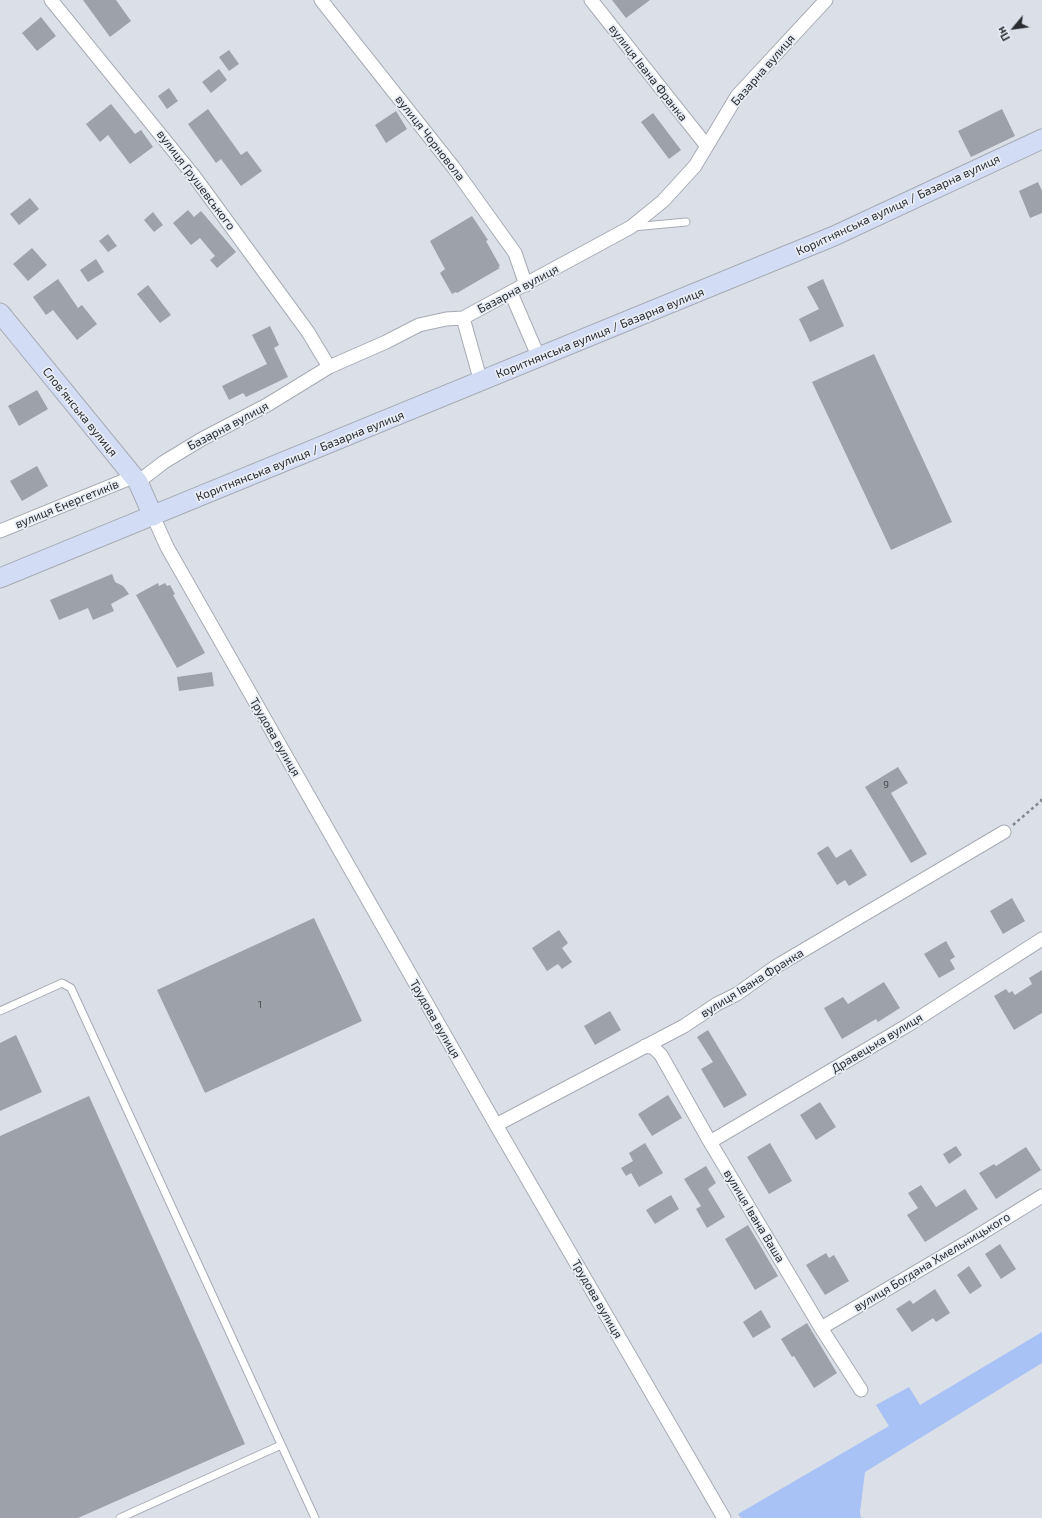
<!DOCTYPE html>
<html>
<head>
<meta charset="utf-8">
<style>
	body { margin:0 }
	#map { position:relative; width:1042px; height:1518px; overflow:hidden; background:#dadfe8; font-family:"Exo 2",sans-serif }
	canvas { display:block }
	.north { position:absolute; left:994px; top:8px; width:40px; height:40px; -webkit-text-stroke:3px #e7ecf5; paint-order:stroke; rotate:241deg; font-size:11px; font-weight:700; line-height:16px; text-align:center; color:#2a2c2f }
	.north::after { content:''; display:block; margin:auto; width:14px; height:18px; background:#2a2c2f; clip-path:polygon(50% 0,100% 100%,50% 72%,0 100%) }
</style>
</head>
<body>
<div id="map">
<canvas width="1042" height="1518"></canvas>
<div class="north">Пн</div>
</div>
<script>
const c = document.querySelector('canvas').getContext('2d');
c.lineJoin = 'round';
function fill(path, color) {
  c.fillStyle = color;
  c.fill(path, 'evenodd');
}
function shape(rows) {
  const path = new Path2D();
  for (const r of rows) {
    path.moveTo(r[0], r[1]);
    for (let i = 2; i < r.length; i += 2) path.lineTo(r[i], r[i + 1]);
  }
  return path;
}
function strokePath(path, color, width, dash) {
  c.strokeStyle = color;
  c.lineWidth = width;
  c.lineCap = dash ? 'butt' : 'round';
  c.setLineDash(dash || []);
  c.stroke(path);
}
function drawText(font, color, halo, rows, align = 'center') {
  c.font = font + ' "Exo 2",sans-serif';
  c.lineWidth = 3.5;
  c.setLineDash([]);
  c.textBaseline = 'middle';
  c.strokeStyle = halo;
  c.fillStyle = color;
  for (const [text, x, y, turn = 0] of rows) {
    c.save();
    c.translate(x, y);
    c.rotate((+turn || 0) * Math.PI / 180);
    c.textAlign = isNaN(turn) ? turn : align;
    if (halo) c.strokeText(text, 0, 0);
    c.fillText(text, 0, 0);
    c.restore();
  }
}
fill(shape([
	[1042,1332,1042,1363,865,1472,860,1512,861,1518,741,1518,738,1514,889,1426,876,1405,909,1387,920,1405]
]), '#a8c2f6');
fill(shape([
	[83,0,116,0,131,21,110,37],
	[612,0,650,0,626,18],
	[41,17,56,36,37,51,22,33],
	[229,50,239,64,229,71,219,57],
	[219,69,227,80,211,93,202,82],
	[169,88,178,101,167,109,158,96],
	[111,104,135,134,141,130,153,147,130,164,108,135,100,142,86,124],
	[208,109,241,155,247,151,262,171,241,186,221,159,216,163,188,124],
	[1002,109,1015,136,971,157,958,131],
	[396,111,407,129,386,143,375,125],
	[653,113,681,150,669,159,641,122],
	[1038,182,1042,191,1042,213,1030,218,1019,191],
	[30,198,39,209,19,225,10,214],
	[188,210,194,217,201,211,236,252,217,268,210,260,215,256,200,238,191,245,173,223],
	[153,212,163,225,154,232,144,220],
	[472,216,488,240,486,241,500,266,498,267,500,268,457,293,456,292,452,294,440,273,445,269,430,241],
	[108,234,117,246,108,252,99,241],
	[32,248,47,265,28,281,13,264],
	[96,259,104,272,88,282,80,270],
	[58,279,78,308,82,305,97,324,77,340,53,310,46,315,33,297],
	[823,279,844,326,810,342,799,319,819,309,807,287],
	[148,285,171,315,160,323,137,294],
	[270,326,279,345,274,348,288,377,246,397,243,393,229,400,222,386,267,364,252,335],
	[874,354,952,522,891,550,812,382],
	[37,390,48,409,19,426,8,406],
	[37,466,48,486,22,501,10,481],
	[112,574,115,582,123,586,129,594,111,604,114,611,93,620,88,608,59,620,50,600],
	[158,583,159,586,165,583,167,586,170,585,175,594,173,595,205,653,177,668,136,595],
	[212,672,214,686,179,691,177,677],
	[898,767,908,783,891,793,927,854,911,863,865,787],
	[828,846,836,858,851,849,867,875,849,886,845,880,837,885,817,853],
	[1012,898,1025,921,1003,934,990,911],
	[314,918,362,1021,205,1093,157,990],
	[559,930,568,943,562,948,572,962,562,969,558,964,547,971,532,948],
	[946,941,955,957,950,960,955,969,939,978,924,954],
	[1042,970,1042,1013,1014,1030,994,996,1006,989,1009,993,1012,991,1015,995,1032,984,1029,978],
	[884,982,900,1008,878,1022,876,1019,842,1039,824,1008,843,997,848,1004],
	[610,1011,621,1030,595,1045,584,1026],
	[708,1030,747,1095,724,1108,701,1069,713,1062,697,1037],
	[16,1035,42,1092,0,1111,0,1043],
	[668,1095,682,1118,652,1136,638,1114],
	[89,1096,245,1444,78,1518,0,1518,0,1136],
	[820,1102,836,1127,816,1140,800,1115],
	[645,1143,663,1173,639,1187,631,1173,626,1176,621,1168,633,1161,629,1153],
	[770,1143,792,1181,769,1194,747,1157],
	[956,1146,962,1155,949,1164,943,1154],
	[1026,1147,1041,1170,996,1199,979,1173,994,1164,996,1166],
	[706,1166,716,1183,708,1189,725,1217,707,1228,696,1209,701,1206,684,1179],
	[921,1185,936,1207,965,1189,978,1209,925,1242,907,1215,918,1208,908,1193],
	[671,1195,679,1209,655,1224,646,1210],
	[748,1225,778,1276,755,1290,725,1239],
	[1000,1244,1016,1269,1001,1279,985,1254],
	[826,1253,829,1258,834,1255,849,1281,825,1295,806,1265],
	[969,1266,982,1286,970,1294,957,1275],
	[935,1289,950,1313,936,1322,933,1318,912,1332,896,1309,910,1300,913,1304],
	[761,1310,771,1327,753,1338,743,1322],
	[807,1323,837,1373,814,1388,794,1356,792,1357,781,1339]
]), '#9da1aa');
const lane = shape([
	[633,227,686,222],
	[0,1011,62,983,71,988,315,1518],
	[120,1518,281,1445]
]);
const street = shape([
	[51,0,194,176,308,332,329,367],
	[321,0,454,168,515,253,526,285],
	[591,0,706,145],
	[511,293,539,358],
	[463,318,481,382],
	[138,482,164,462,202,439,267,405,329,367,386,342,419,325,446,319,463,318,631,227,663,201,695,166,737,96,826,0],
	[153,516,167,547,496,1125,724,1518],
	[0,531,133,477],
	[645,1046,654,1048,661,1055,710,1142,821,1328,861,1390],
	[496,1125,684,1026,717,1004,737,994,775,967,1004,832],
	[710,1142,908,1025,1042,939],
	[821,1328,974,1238,1042,1196]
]);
const secondary = shape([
	[0,313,138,482,153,516],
	[0,578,834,236,1042,139]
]);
strokePath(lane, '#a7abb4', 9);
strokePath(street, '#a7abb4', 15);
strokePath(secondary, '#a7abb4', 21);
strokePath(shape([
	[1013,825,1041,801,1042,798]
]), '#84888e', 2.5, [3, 3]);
strokePath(lane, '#fff', 7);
strokePath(street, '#fff', 13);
strokePath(secondary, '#d2ddf5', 19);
drawText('10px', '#47494e', null, [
	["9",886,785],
	["1",260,1005]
]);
drawText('12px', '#2a2c2f', '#e7ecf5', [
	["Базарна вулиця",763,70,-49],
	["вулиця Івана Франка",648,73,52],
	["вулиця Чорновола",430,138,52],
	["вулиця Грушевського",196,180,53],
	["Коритнянська вулиця / Базарна вулиця",898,205,-25],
	["Базарна вулиця",518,289,-28],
	["Коритнянська вулиця / Базарна вулиця",600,333,-22],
	["Словʼянська вулиця",80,412,51],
	["Базарна вулиця",228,426,-28],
	["Коритнянська вулиця / Базарна вулиця",300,456,-22],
	["вулиця Енергетиків",67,504,-22],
	["Трудова вулиця",275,737,60],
	["вулиця Івана Франка",752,983,-32],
	["Трудова вулиця",435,1019,60],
	["Дравецька вулиця",877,1043,-31],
	["вулиця Івана Ваша",754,1216,59],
	["вулиця Богдана Хмельницького",932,1262,-31],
	["Трудова вулиця",597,1299,60]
]);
</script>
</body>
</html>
